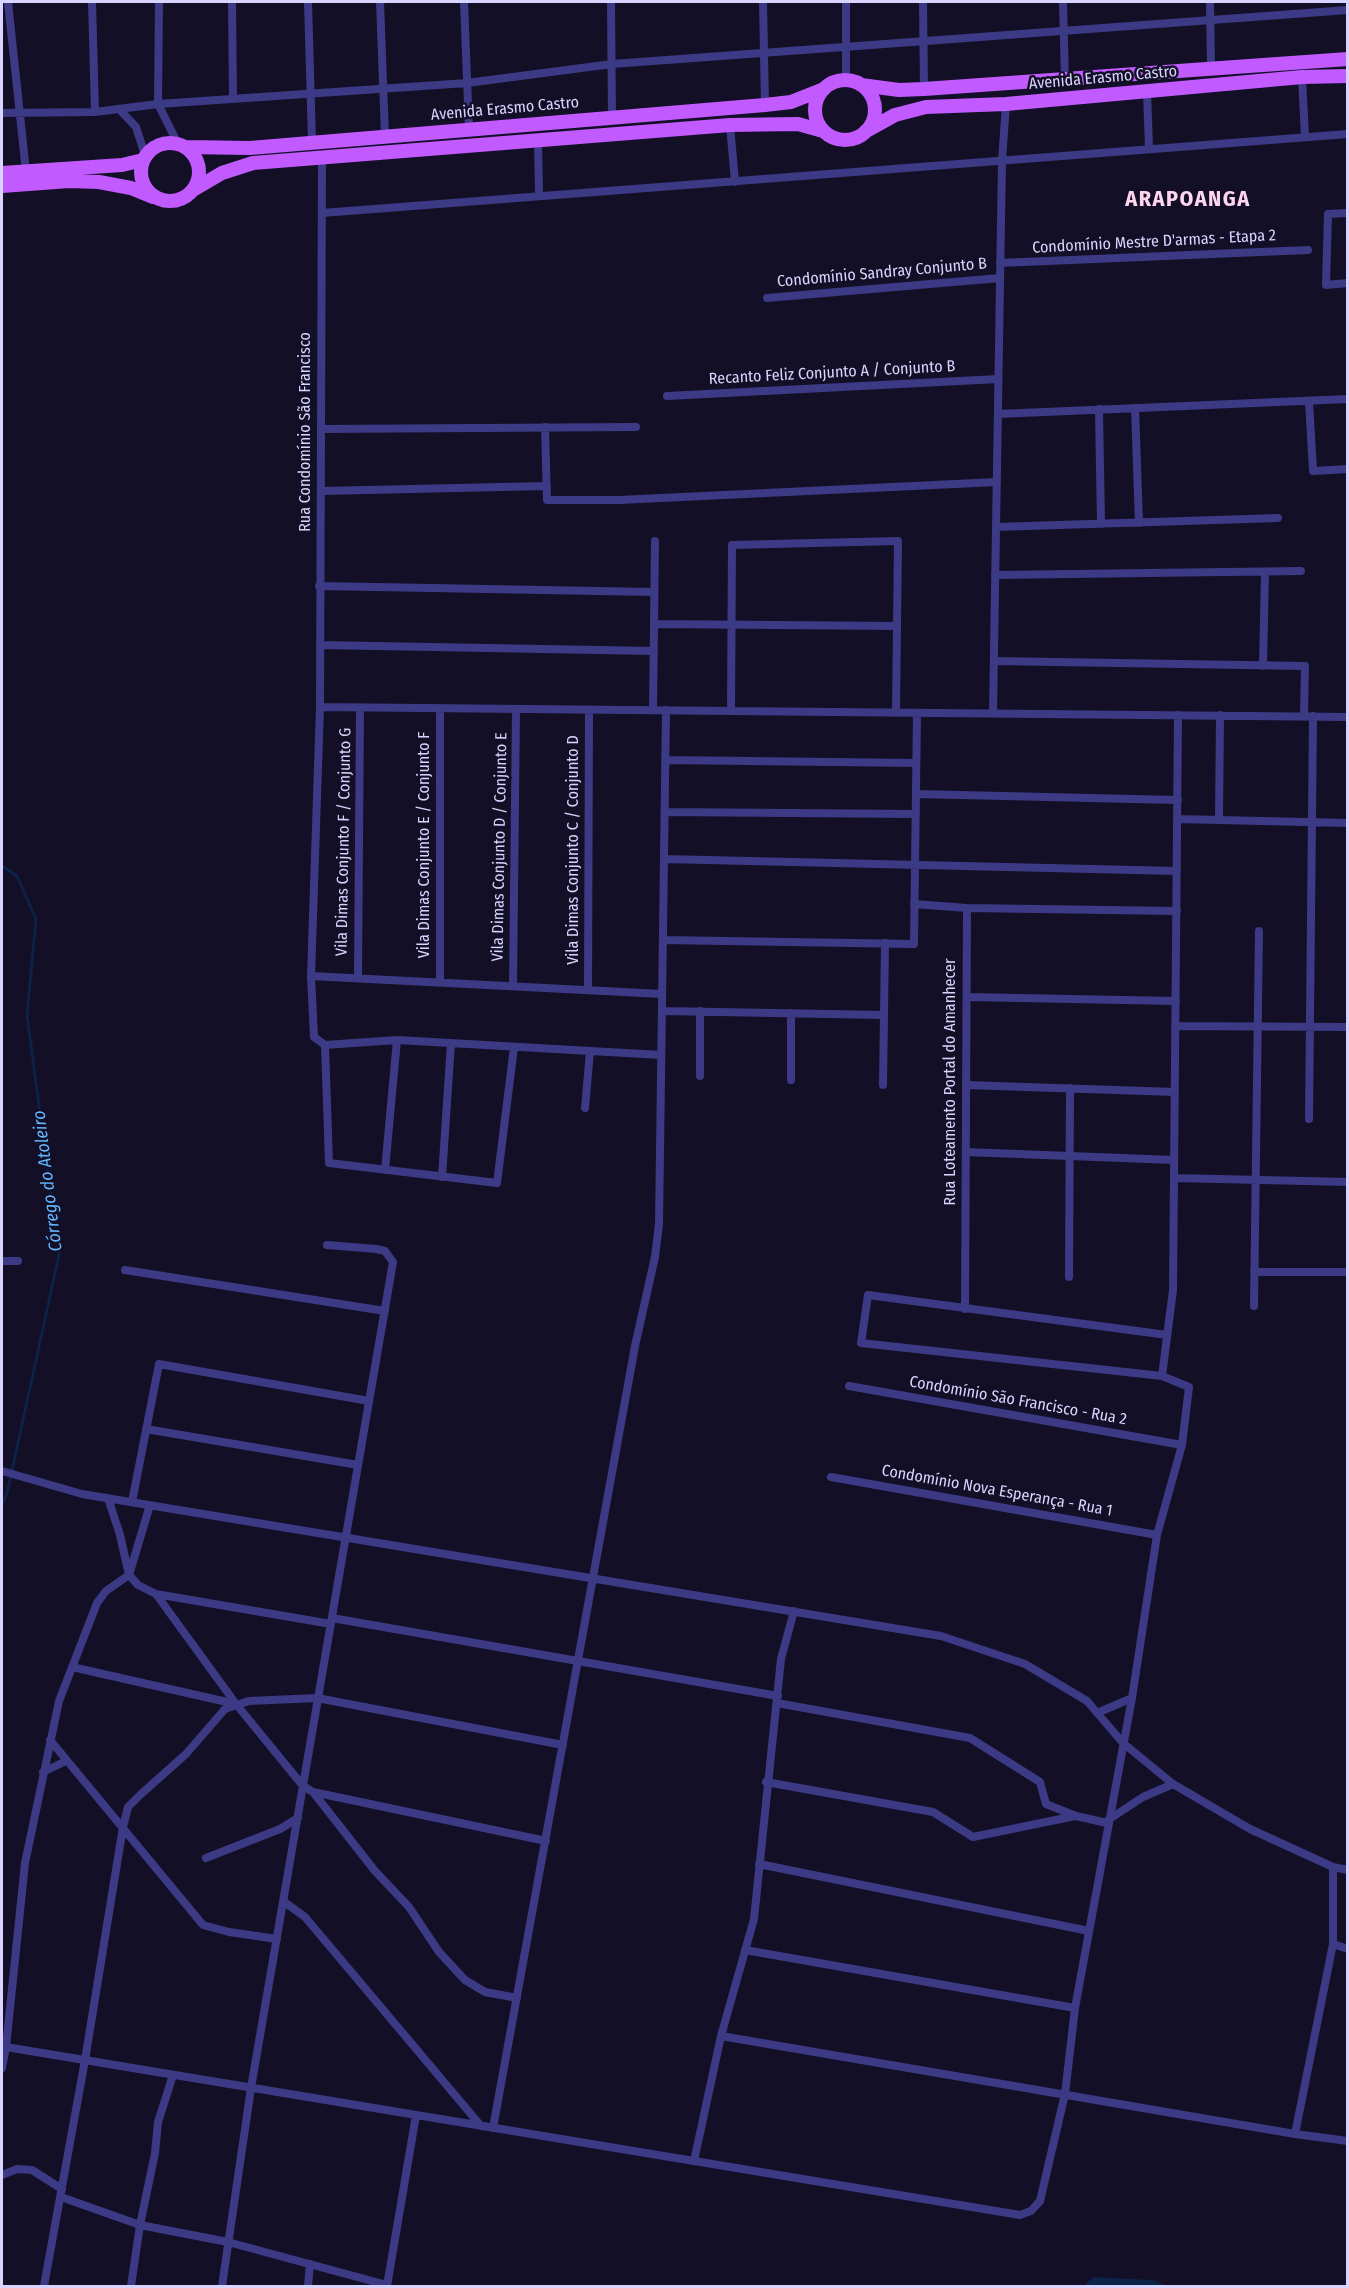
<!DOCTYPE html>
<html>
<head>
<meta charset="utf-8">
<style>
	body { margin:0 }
	#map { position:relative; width:1349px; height:2288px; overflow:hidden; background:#130f26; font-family:"Fira Sans Condensed",sans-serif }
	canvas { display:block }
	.frame { position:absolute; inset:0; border:3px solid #d9d4ff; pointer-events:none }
</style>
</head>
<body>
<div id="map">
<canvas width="1349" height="2288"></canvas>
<div class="frame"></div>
</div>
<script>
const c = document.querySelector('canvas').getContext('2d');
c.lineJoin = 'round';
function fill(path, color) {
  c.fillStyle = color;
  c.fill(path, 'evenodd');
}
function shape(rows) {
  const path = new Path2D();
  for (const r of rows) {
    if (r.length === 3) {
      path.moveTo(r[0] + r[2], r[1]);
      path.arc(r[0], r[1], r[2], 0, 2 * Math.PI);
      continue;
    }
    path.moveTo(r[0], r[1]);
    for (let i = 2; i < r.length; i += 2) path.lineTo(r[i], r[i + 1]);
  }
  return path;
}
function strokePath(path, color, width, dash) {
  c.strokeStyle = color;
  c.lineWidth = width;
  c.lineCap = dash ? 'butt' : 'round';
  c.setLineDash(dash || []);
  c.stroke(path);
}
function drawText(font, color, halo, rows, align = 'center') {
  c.font = font + ' "Fira Sans Condensed",sans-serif';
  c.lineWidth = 5;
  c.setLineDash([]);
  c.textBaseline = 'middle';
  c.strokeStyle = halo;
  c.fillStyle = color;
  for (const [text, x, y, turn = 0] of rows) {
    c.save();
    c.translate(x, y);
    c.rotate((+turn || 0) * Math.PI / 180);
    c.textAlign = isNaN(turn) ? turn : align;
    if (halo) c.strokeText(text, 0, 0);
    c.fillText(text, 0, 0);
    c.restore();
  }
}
fill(shape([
	[1093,2277,1153,2280,1166,2286,1084,2286]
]), '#0c2248');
strokePath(shape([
	[2,866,17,876,36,919,27,1015,59,1255,7,1493,2,1504]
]), '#0c2248', 3);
strokePath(shape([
	[8,2,26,172],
	[92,2,95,112],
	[159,2,158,104,178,144],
	[232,2,233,99],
	[308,2,312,142],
	[380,2,385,136],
	[464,2,469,129],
	[611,2,612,117],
	[763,2,765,105],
	[923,2,924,89],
	[1063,2,1065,81],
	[1210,2,1211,67],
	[1302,77,1305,137],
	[846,80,846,2],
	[1147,91,1149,149],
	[119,109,136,127,145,155],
	[2,113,95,112,158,104,467,83,612,64,1348,10],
	[730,125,735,182],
	[538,139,539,196],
	[322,157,320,707,311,976,314,1037,325,1045,397,1040,661,1055],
	[322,213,1348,134],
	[1348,213,1328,214,1326,285,1348,283],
	[1000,263,1308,250],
	[767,298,1000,278],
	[667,396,998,379],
	[1309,401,1313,471,1348,469],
	[1135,408,1139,523],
	[1099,409,1101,524],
	[998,414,1348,399],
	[545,427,547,500,619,500,997,482],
	[321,429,636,427],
	[321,491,547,486],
	[996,527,1278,518],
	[995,575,1301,571],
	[319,586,654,592],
	[654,624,897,626],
	[320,645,654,651],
	[994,661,1305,666,1304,716],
	[1263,666,1265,572],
	[320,707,1348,717],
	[440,708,440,982],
	[653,710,655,541],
	[731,711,732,545,898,541,896,712],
	[993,713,1002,161,1006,104],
	[665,760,916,763],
	[916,794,1178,800],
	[665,812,916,814],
	[1177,819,1348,823],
	[1219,820,1220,715],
	[664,859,1177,871],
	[914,904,967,908,1177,911],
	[663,940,914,944,917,713],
	[311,976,662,994],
	[358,977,360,708],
	[513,986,516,709],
	[588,990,589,710],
	[967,997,1176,1001],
	[662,1011,884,1015],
	[791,1013,791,1080],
	[1176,1026,1348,1027],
	[325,1045,329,1163,497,1183,514,1047],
	[700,1076,700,1011],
	[883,1085,885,943],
	[966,1085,1175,1092],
	[585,1108,590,1051],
	[1309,1119,1313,716],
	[966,1152,1174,1160],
	[385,1170,397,1040],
	[442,1177,451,1043],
	[1174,1178,1348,1182],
	[2,1261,18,1261],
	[125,1270,385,1311],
	[1254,1272,1348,1272],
	[1069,1277,1070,1088],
	[1254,1306,1259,931],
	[965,1309,967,908],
	[1162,1376,1173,1290,1178,715],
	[849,1386,1182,1445],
	[146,1429,358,1465],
	[2,1471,82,1494,941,1636,1025,1664,1087,1701,1123,1743,1173,1784,1250,1829,1333,1867,1348,1870],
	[831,1477,1157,1535],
	[108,1498,120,1535,129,1575,138,1585,156,1594,236,1704,303,1786,313,1792,546,1841],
	[132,1502,159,1364,369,1401],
	[156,1594,331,1624],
	[332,1618,778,1696],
	[72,1667,236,1704],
	[777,1703,970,1738,1040,1782,1046,1804,1076,1816,1107,1823],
	[1097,1713,1132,1698],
	[50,1740,203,1925,229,1932,277,1939],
	[43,1772,66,1761],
	[766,1782,933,1812,973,1837,1075,1816],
	[313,1792,375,1871,409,1907,439,1952,465,1980,485,1992,517,1998],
	[1108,1820,1143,1797,1173,1784],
	[206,1858,280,1829,298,1818],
	[759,1864,1089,1931],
	[283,1901,305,1917,481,2126],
	[1333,1944,1348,1949],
	[745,1950,1075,2008],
	[721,2036,1295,2134,1348,2141],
	[6,2047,25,1863,59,1701,97,1603,106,1591,129,1575,150,1505],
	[2,2068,6,2047,1020,2215,1031,2211,1040,2201,1065,2094,1075,2008,1132,1698,1157,1535,1182,1445,1189,1387,1162,1376,861,1343,868,1295,1167,1335],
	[493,2128,635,1346,655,1257,659,1224,666,710],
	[1295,2134,1333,1944,1333,1867],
	[694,2161,721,2036,754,1919,781,1659,794,1611],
	[2,2175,17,2169,32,2170,62,2189],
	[61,2197,140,2225,228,2242,387,2285],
	[44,2286,85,2060,123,1827,128,1807,140,1795,186,1754,225,1709,249,1701,317,1698,563,1745],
	[131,2286,140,2225,155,2153,158,2122,173,2075],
	[222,2286,251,2088,393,1262,385,1251,376,1249,327,1245],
	[308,2286,310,2264],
	[387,2286,416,2115]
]), '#3d3a85', 8);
strokePath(shape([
	[845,110,30],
	[861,85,899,90,924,89,1348,59],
	[866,131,895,115,926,107,1006,104,1302,77,1348,76],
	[170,172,29],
	[186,147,250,148,765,105,791,102,824,89],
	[2,173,122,165,143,160],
	[2,186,69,181,99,182,131,188,153,197],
	[193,190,222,173,253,163,730,125,798,124,823,131]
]), '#c25bff', 14);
drawText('16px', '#d9d4ff', '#130f26', [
	["Avenida Erasmo Castro",1103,78,-5],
	["Avenida Erasmo Castro",505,109,-5],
	["Condomínio Mestre D'armas - Etapa 2",1154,242,-3],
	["Condomínio Sandray Conjunto B",882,273,-5],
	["Recanto Feliz Conjunto A / Conjunto B",832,373,-3],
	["Rua Condomínio São Francisco",306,432,-90],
	["Vila Dimas Conjunto F / Conjunto G",344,842,-89],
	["Vila Dimas Conjunto E / Conjunto F",425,845,-90],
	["Vila Dimas Conjunto D / Conjunto E",500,847,-89],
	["Vila Dimas Conjunto C / Conjunto D",574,850,-90],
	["Rua Loteamento Portal do Amanhecer",951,1082,-90],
	["Condomínio São Francisco - Rua 2",1018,1401,10],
	["Condomínio Nova Esperança - Rua 1",997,1491,10]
]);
drawText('italic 18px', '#62b6ff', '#130f26', [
	["Córrego do Atoleiro",48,1181,-97]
]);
c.letterSpacing = '1.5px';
drawText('bold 22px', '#ffd6f0', '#130f26', [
	["ARAPOANGA",1188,200]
]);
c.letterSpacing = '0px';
</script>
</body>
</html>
